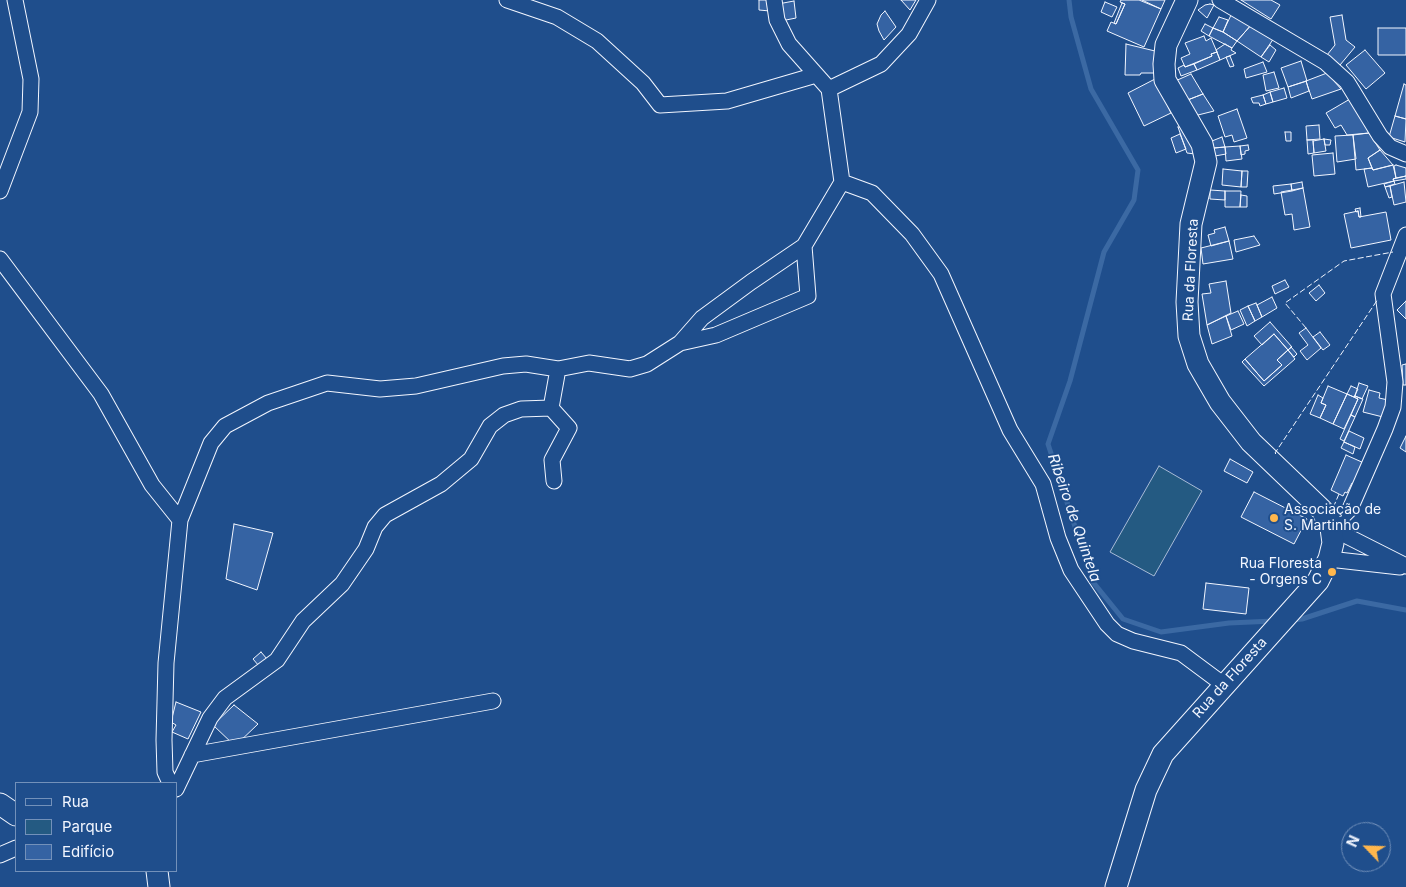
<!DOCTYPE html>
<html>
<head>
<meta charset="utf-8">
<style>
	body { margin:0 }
	#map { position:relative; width:1406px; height:887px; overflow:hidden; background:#1f4e8c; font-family:Inter,sans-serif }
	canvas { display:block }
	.legend { position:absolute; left:15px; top:782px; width:162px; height:90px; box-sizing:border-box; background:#1f4e8c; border:1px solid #7391ba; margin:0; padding:6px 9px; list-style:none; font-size:15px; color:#f2f6ff }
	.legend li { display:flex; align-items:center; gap:10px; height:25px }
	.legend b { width:25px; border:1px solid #7391ba }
	.north { position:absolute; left:1341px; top:822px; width:50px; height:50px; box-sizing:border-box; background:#1f4e8c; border:1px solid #7391ba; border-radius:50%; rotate:294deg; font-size:14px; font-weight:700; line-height:20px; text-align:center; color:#f2f6ff }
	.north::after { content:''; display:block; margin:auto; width:18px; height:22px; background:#ffb74d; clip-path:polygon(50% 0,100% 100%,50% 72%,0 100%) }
</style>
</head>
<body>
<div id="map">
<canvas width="1406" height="887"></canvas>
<ul class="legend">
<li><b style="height:6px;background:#1f4e8c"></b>Rua</li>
<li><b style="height:14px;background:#245a82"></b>Parque</li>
<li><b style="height:14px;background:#3563a3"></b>Edifício</li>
</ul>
<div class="north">N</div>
</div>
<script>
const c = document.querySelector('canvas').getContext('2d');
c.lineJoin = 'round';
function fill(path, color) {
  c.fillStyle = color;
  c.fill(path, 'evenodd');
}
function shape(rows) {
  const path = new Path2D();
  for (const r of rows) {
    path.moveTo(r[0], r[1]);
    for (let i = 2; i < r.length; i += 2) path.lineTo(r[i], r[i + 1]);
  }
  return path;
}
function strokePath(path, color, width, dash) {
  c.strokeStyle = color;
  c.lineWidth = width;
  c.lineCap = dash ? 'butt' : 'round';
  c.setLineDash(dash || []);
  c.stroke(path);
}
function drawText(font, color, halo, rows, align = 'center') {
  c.font = font + ' Inter,sans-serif';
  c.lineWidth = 4;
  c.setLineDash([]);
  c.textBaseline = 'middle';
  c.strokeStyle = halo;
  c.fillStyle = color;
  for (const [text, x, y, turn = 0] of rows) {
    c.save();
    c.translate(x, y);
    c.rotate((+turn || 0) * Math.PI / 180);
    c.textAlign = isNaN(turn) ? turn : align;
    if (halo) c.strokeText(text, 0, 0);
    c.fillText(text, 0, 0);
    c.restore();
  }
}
const green = shape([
	[1159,466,1202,491,1154,576,1110,552,1159,466]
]);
fill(green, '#245a82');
strokePath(green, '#a8bbd7', 1);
strokePath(shape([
	[1069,0,1071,17,1091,89,1138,170,1134,200,1104,252,1070,381,1048,444,1093,582,1123,619,1161,632,1229,623,1274,621],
	[1292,620,1302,619,1357,601,1406,610]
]), '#3b69a3', 5);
const building = shape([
	[759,0,769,0,770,11,759,10,759,0],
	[901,0,916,0,910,10,901,0],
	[1121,0,1139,0,1161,9,1144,47,1107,31,1111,22,1116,24,1125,4,1120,2,1121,0],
	[1142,0,1165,0,1161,9,1142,0],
	[1241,0,1271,0,1280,5,1271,19,1241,0],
	[794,1,796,18,781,21,778,4,794,1],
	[1105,2,1117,7,1112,17,1101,12,1105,2],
	[1122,3,1125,4,1116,24,1114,23,1122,3],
	[1210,4,1214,5,1207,18,1198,10,1205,5,1210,4],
	[885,11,896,27,884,40,879,31,877,24,881,15,885,11],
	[1232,13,1252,24,1237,41,1223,32,1232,13],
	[1342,15,1346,40,1355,47,1340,65,1327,55,1335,45,1330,17,1342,15],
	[1219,17,1228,20,1223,32,1213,28,1219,17],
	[1205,24,1213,28,1209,36,1201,31,1205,24],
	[1252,24,1274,38,1261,57,1237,41,1252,24],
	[1213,28,1223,32,1237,41,1232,48,1209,36,1213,28],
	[1378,28,1406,28,1406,55,1378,55,1378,28],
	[1204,36,1206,41,1211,38,1217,52,1211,54,1212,56,1185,67,1181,58,1190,54,1185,43,1204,36],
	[1126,44,1155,51,1155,73,1141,73,1140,75,1125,75,1126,44],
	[1225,44,1232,48,1231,50,1236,53,1220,60,1216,50,1225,44],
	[1270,45,1276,50,1269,62,1261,57,1270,45],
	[1365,50,1385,73,1366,89,1346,65,1365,50],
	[1217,52,1220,60,1197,70,1194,64,1212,56,1211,54,1217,52],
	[1230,56,1234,66,1230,67,1226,57,1230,56],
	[1301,61,1307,81,1288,87,1281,68,1301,61],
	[1263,62,1267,72,1246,78,1244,69,1263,62],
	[1194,64,1197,70,1181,76,1178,68,1184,65,1185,67,1194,64],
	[1274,72,1279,88,1266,91,1263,75,1274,72],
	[1327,73,1341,89,1312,99,1306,81,1327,73],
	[1191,74,1203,94,1185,101,1173,82,1191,74],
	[1155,79,1171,113,1144,126,1128,93,1155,79],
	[1306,81,1309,91,1291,98,1288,87,1306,81],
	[1404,84,1406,85,1406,119,1395,116,1404,84],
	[1284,88,1287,98,1273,102,1270,92,1284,88],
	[1270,92,1273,102,1266,104,1263,95,1270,92],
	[1203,94,1214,111,1194,116,1185,101,1203,94],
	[1263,95,1266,104,1260,106,1259,103,1253,103,1251,98,1263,95],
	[1350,99,1369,133,1347,135,1341,125,1335,128,1326,113,1350,99],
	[1237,109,1247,138,1234,142,1232,135,1225,137,1218,116,1237,109],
	[1395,116,1406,119,1405,142,1389,137,1395,116],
	[1319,125,1320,139,1307,140,1306,126,1319,125],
	[1178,127,1185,127,1195,154,1187,153,1178,127],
	[1285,132,1291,132,1291,141,1286,141,1285,132],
	[1369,133,1380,150,1368,158,1372,168,1356,170,1353,135,1369,133],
	[1180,134,1186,149,1176,153,1171,138,1180,134],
	[1353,135,1356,159,1337,162,1335,136,1353,135],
	[1222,137,1225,147,1214,148,1212,141,1222,137],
	[1324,139,1331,140,1330,145,1325,145,1324,139],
	[1324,139,1326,151,1314,153,1313,141,1324,139],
	[1307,140,1313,140,1314,153,1308,154,1307,140],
	[1248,145,1249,150,1245,151,1245,154,1241,155,1240,146,1248,145],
	[1240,146,1242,159,1226,161,1225,147,1240,146],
	[1225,147,1226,154,1215,156,1214,148,1225,147],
	[1380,150,1393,165,1373,170,1368,158,1380,150],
	[1333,153,1335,174,1314,176,1312,155,1333,153],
	[1393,165,1396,178,1393,179,1394,181,1368,187,1364,169,1372,168,1373,170,1393,165],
	[1396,165,1406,168,1406,176,1396,178,1394,166,1396,165],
	[1223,169,1242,171,1241,187,1222,185,1223,169],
	[1242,171,1248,171,1247,187,1241,187,1242,171],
	[1406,176,1406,179,1394,181,1393,179,1406,176],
	[1394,181,1395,184,1385,187,1384,184,1394,181],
	[1302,182,1303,188,1292,191,1291,184,1302,182],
	[1404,182,1406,202,1394,205,1390,186,1404,182],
	[1291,184,1292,191,1274,194,1273,186,1291,184],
	[1390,186,1392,197,1389,198,1385,187,1390,186],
	[1303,188,1310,227,1294,230,1292,214,1285,215,1281,192,1303,188],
	[1210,190,1225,191,1225,200,1210,199,1210,190],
	[1225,191,1241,191,1240,207,1225,207,1225,191],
	[1241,195,1247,196,1247,207,1240,207,1241,195],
	[1360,208,1361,217,1359,217,1358,211,1356,212,1355,209,1360,208],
	[1358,211,1359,217,1386,212,1391,240,1351,248,1344,214,1358,211],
	[1225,227,1229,241,1211,246,1208,235,1215,233,1214,230,1225,227],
	[1254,236,1260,245,1236,252,1234,240,1254,236],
	[1229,241,1233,259,1203,264,1201,248,1229,241],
	[1285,280,1289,287,1275,294,1272,286,1285,280],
	[1226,281,1231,313,1207,325,1202,294,1211,293,1209,284,1226,281],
	[1319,285,1325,293,1316,301,1309,293,1319,285],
	[1272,297,1277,308,1262,317,1257,305,1272,297],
	[1406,301,1406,319,1397,310,1406,301],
	[1256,303,1262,317,1255,321,1248,306,1256,303],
	[1248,306,1255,321,1247,326,1240,310,1248,306],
	[1238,311,1244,324,1231,330,1226,316,1238,311],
	[1226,316,1232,336,1212,344,1207,325,1226,316],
	[1270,322,1292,347,1288,350,1274,334,1262,345,1254,336,1270,322],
	[1306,328,1321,348,1307,360,1300,351,1308,345,1299,333,1306,328],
	[1320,332,1330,345,1323,350,1313,337,1320,332],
	[1274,334,1288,350,1277,360,1282,365,1264,381,1245,359,1274,334],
	[1291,347,1297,354,1294,357,1288,350,1291,347],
	[1288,350,1295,359,1264,386,1242,362,1245,359,1264,381,1282,365,1277,360,1288,350],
	[1406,364,1406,385,1403,385,1402,365,1406,364],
	[1359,383,1368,386,1362,399,1355,396,1359,383],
	[1328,386,1347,394,1333,424,1320,418,1326,405,1321,403,1328,386],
	[1351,386,1358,389,1354,397,1347,394,1351,386],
	[1369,390,1380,393,1379,398,1388,400,1383,417,1363,412,1369,390],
	[1347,394,1358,399,1344,429,1333,424,1347,394],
	[1318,395,1323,398,1321,403,1326,405,1320,418,1310,414,1318,395],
	[1355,396,1363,399,1355,417,1351,415,1358,399,1354,397,1355,396],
	[1351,415,1355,417,1344,441,1340,439,1351,415],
	[1349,431,1364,438,1360,449,1344,442,1349,431],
	[1406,436,1406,452,1400,448,1406,436],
	[1344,442,1355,447,1353,454,1341,448,1344,442],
	[1346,455,1364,463,1354,484,1352,483,1347,493,1345,492,1343,496,1331,490,1346,455],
	[1230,459,1253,472,1247,483,1224,471,1230,459],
	[1254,492,1307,519,1294,544,1241,517,1254,492],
	[234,524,273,533,257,590,226,579,234,524],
	[1206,583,1249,588,1246,614,1203,609,1206,583],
	[261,652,267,659,259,666,253,659,261,652],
	[176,702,201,712,188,739,172,732,176,725,171,722,176,702],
	[234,705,258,724,235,746,213,725,234,705]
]);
fill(building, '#3563a3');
strokePath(building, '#f2f6ff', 1);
const street = shape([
	[507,0,557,17,597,41,643,83,660,105,727,101,816,75],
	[774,0,777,20,789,44,829,89,842,182],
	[1220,0,1325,62,1347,82,1380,136,1390,147,1406,154],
	[829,89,881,64,909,34,928,0],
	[842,182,872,193,912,234,941,274,1010,430,1043,484,1058,538,1071,570,1107,624,1117,634,1133,641,1181,653,1224,685],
	[0,191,30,112,31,79,15,0],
	[1406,235,1383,294,1395,382,1393,407,1385,429,1350,509,1331,528,1406,566],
	[0,259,101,394,152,485,180,520],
	[680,343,716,335,808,296,804,246],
	[551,408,569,428,552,460,554,481],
	[1329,559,1400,567],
	[192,755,493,701],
	[170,783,165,772,164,740,166,663,180,520,211,443,225,426,268,403,327,383,380,389,416,386,503,366,526,364,558,369,589,363,630,369,647,364,680,343,702,318,751,282,804,246,842,182],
	[176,789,210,718,225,698,277,660,303,621,342,584,366,549,375,527,385,515,441,484,471,459,490,426,504,415,521,409,551,408,558,369],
	[0,855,16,848]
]);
const secondary = shape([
	[0,804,16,815],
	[157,871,159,887],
	[1116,887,1146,790,1163,754,1318,581,1329,559,1333,543,1331,528,1322,510,1251,442,1220,402,1198,364,1189,336,1187,302,1191,224,1206,162,1202,144,1165,80,1164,64,1166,45,1187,0]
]);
strokePath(street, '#f2f6ff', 17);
strokePath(secondary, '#f2f6ff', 23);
strokePath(street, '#1f4e8c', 15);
strokePath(secondary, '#1f4e8c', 21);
strokePath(shape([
	[1306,328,1285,303,1344,261,1393,252],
	[1276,454,1275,453,1378,299],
	[1328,502,1333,508,1339,494]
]), '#f2f6ff', 1, [6, 2.5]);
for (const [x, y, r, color] of [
	[1274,518,5,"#ffb74d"],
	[1332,572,5,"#ffb74d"]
]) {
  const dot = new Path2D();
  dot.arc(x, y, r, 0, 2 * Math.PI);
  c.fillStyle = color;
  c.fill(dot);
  strokePath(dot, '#1f4e8c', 2);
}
drawText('14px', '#f2f6ff', '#1f4e8c', [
	["Rua da Floresta",1191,270,-87],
	["Rua da Floresta",1230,678,-48]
]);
drawText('14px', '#f2f6ff', '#1f4e8c', [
	["Associação de",1284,510],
	["S. Martinho",1284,526],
	["Rua Floresta",1322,564,"right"],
	["- Orgens C",1322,580,"right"]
], 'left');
drawText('italic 15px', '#f2f6ff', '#1f4e8c', [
	["Ribeiro de Quintela",1074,518,71]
]);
</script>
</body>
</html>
